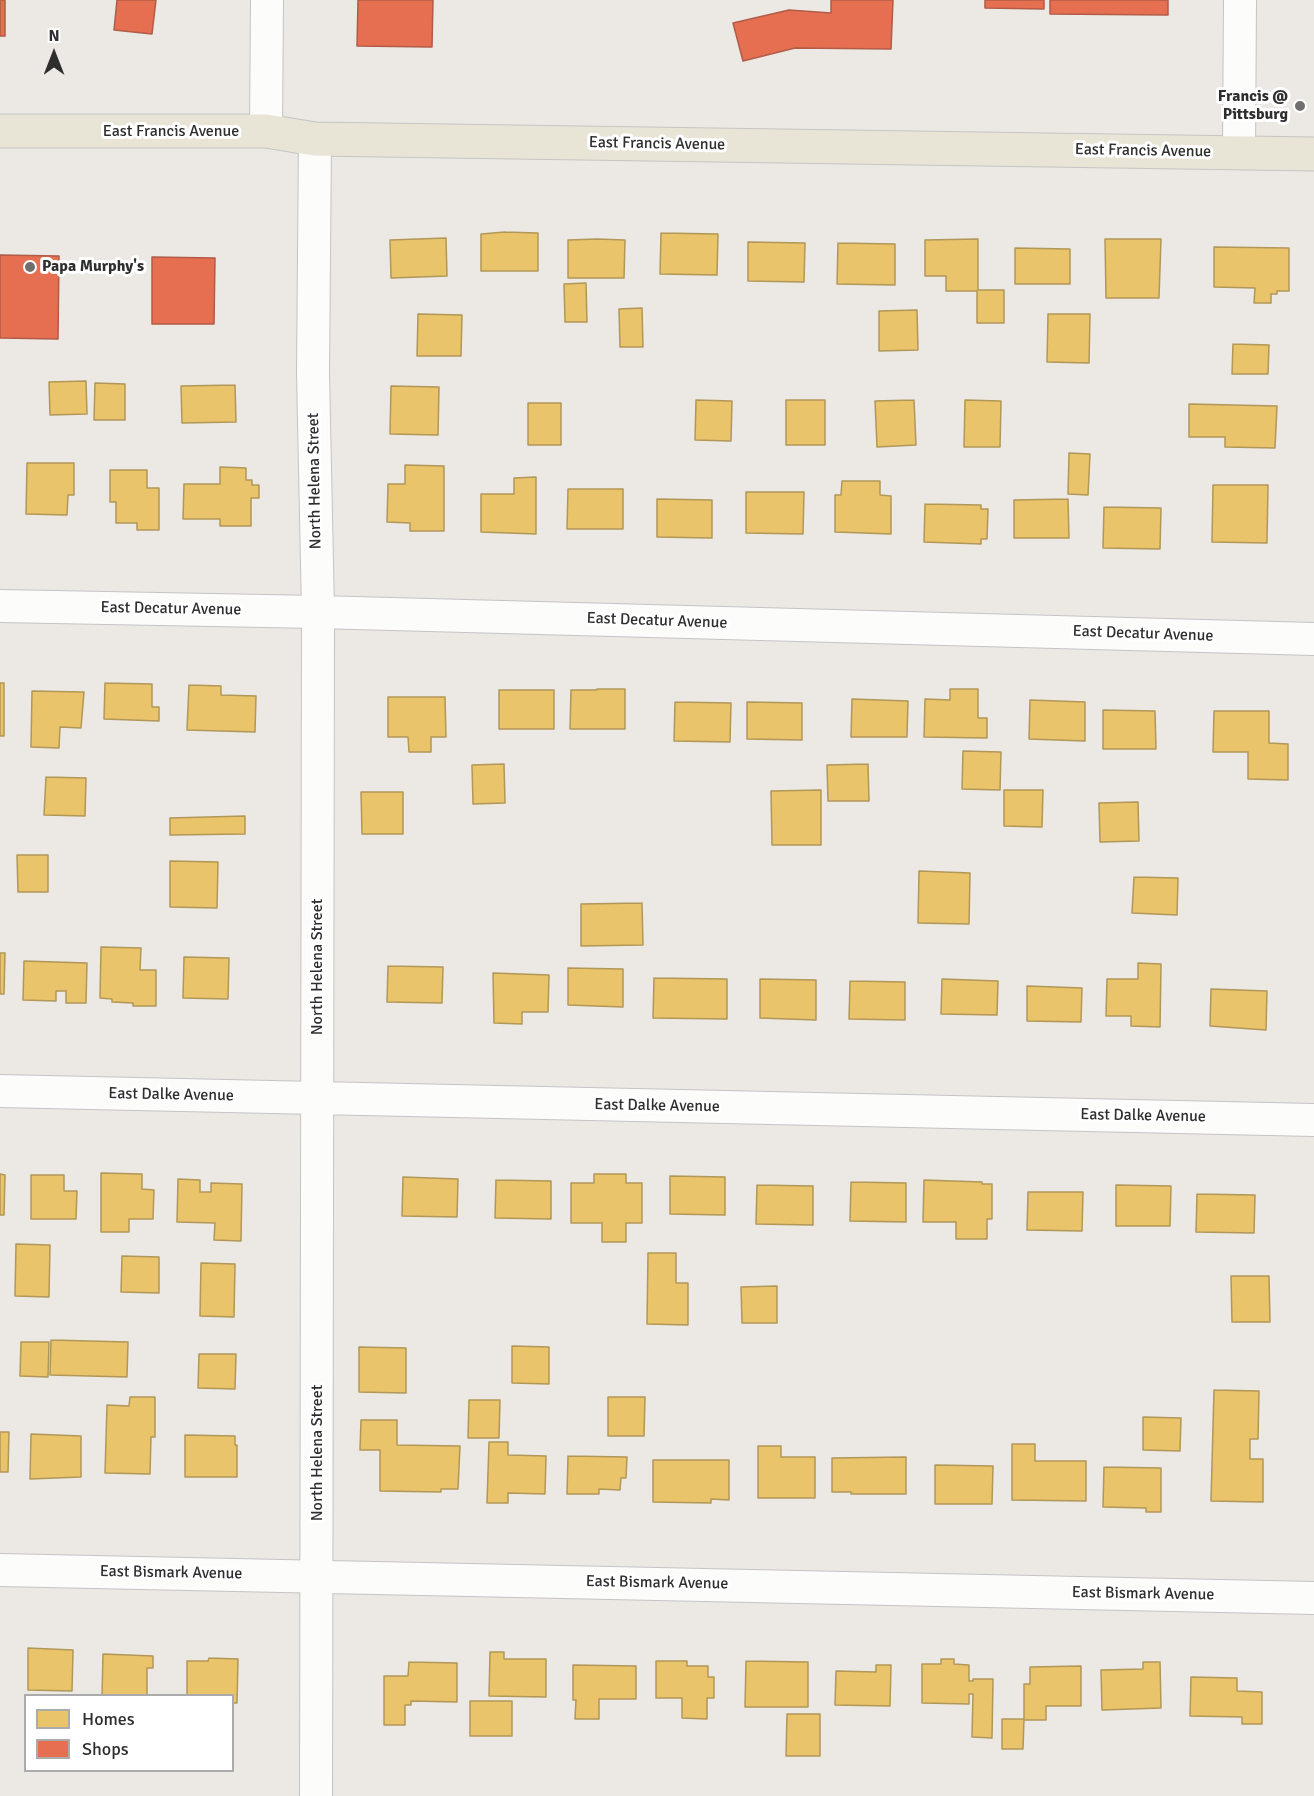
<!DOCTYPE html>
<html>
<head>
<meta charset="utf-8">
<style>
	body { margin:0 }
	#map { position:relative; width:1314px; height:1796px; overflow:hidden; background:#ece8e4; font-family:Signika,sans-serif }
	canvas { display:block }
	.legend { position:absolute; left:24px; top:1694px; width:210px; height:78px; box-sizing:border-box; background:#fff; border:2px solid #ababab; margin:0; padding:8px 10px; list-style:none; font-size:18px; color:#2e2e2e }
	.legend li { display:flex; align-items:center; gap:12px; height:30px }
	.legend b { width:30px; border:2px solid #ababab }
	.north { position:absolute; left:24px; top:24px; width:60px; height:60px; -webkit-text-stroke:4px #fff; paint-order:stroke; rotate:0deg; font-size:16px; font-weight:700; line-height:24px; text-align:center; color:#2e2e2e }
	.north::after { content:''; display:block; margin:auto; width:21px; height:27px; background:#2e2e2e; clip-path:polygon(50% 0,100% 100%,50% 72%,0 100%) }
</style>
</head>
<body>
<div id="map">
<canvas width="1314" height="1796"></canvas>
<ul class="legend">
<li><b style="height:16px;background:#e9c46a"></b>Homes</li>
<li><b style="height:16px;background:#e76f51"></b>Shops</li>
</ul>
<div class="north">N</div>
</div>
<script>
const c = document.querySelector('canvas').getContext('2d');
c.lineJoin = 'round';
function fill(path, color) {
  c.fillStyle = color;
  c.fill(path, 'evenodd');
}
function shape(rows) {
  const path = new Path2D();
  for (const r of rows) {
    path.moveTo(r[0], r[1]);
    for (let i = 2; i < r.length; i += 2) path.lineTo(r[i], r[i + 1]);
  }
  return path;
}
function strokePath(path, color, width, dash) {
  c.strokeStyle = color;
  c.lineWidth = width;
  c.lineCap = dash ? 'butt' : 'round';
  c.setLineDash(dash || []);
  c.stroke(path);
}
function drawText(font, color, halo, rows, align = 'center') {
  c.font = font + ' Signika,sans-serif';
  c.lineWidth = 6;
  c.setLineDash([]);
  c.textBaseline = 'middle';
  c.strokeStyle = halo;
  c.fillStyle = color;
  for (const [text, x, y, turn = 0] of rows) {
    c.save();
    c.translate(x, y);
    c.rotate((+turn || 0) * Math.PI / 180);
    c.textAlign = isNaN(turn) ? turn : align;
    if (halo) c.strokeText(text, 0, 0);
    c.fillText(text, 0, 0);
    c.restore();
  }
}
const homes = shape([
	[505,232,538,233,538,271,481,271,481,234,505,232],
	[661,233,718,234,717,275,660,274,661,233],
	[446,238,447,276,391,278,390,240,446,238],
	[597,239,625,240,624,278,568,278,568,240,597,239],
	[978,239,978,290,1004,290,1004,323,977,323,977,291,946,291,946,276,925,276,925,240,978,239],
	[1105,239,1161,239,1159,298,1106,298,1105,239],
	[748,242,805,243,804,282,748,281,748,242],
	[838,243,895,244,895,285,837,284,838,243],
	[1214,247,1289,248,1289,291,1277,291,1277,294,1271,294,1271,303,1254,303,1255,288,1214,287,1214,247],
	[1015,248,1070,249,1070,284,1015,284,1015,248],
	[586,283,587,322,565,322,564,284,586,283],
	[642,308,643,347,620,347,619,309,642,308],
	[917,310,918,350,879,351,879,311,917,310],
	[418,314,462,315,461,356,417,356,418,314],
	[1048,314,1090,314,1089,363,1047,362,1048,314],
	[1233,344,1269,345,1268,374,1232,374,1233,344],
	[86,381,87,414,50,415,49,382,86,381],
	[95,383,125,384,125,420,94,420,95,383],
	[235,385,236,422,182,423,181,386,235,385],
	[391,386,439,387,438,435,390,434,391,386],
	[696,400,732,401,731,441,695,440,696,400],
	[786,400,825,400,825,445,786,445,786,400],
	[914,400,916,445,877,447,875,401,914,400],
	[965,400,1001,401,1000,447,964,447,965,400],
	[528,403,561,403,561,445,528,445,528,403],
	[1189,404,1277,406,1275,448,1225,447,1225,437,1189,437,1189,404],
	[1069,453,1090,454,1088,495,1068,494,1069,453],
	[27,463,74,463,74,495,68,495,67,515,26,514,27,463],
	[405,465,444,466,444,531,410,531,410,523,387,522,388,484,405,484,405,465],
	[220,467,246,468,246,480,252,480,252,485,259,485,259,498,251,498,251,526,220,526,220,519,183,519,184,484,220,484,220,467],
	[110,470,147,470,147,488,159,488,159,530,137,530,137,523,116,523,116,502,110,502,110,470],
	[536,477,536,534,481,532,481,494,514,494,514,478,536,477],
	[842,481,880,481,880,495,891,496,891,534,835,532,835,495,841,495,842,481],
	[1213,485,1268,485,1267,543,1212,542,1213,485],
	[568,489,623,489,623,529,567,529,568,489],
	[746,492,804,492,803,534,746,533,746,492],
	[657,499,712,500,712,538,657,537,657,499],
	[1068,499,1069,538,1014,538,1014,500,1068,499],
	[925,504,981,505,981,509,988,509,987,539,981,539,981,544,924,542,925,504],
	[1104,507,1161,508,1160,549,1103,548,1104,507],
	[0,683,4,683,4,736,0,736,0,683],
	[105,683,152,684,152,707,159,707,159,721,104,719,105,683],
	[189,685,221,686,221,695,256,696,255,732,187,730,189,685],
	[597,689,625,689,625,729,570,729,571,690,597,690,597,689],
	[950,689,978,689,978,718,987,718,987,738,924,737,925,699,950,700,950,689],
	[499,690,554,690,554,729,499,729,499,690],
	[32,691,84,692,81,728,60,727,59,748,31,747,32,691],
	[388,697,445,697,446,737,431,737,431,752,409,752,408,737,388,737,388,697],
	[852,699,908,701,907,737,851,737,852,699],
	[1030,700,1085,702,1085,741,1029,739,1030,700],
	[675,702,731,703,730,742,674,741,675,702],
	[747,702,802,703,802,740,747,739,747,702],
	[1103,710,1155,711,1156,749,1103,749,1103,710],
	[1214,711,1269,711,1269,743,1288,744,1288,780,1248,779,1248,752,1213,752,1214,711],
	[963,751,1001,752,1000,790,962,789,963,751],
	[504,764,505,803,473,804,472,765,504,764],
	[868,764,869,801,828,801,827,765,868,764],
	[46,777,86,778,85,816,44,815,46,777],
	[821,790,821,845,772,845,771,791,821,790],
	[1004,790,1043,790,1042,827,1004,826,1004,790],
	[361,792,403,792,403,834,362,834,361,792],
	[1138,802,1139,841,1100,842,1099,803,1138,802],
	[245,816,245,834,170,835,170,818,245,816],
	[17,855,48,855,48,892,18,892,17,855],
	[170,861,218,862,217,908,170,907,170,861],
	[919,871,970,873,969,924,918,923,919,871],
	[1134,877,1178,878,1177,915,1132,913,1134,877],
	[642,903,643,945,581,946,581,904,642,903],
	[101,947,141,948,140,970,156,970,156,1006,133,1006,133,1003,112,1002,112,999,100,998,101,947],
	[0,953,5,953,4,994,0,994,0,953],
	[184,957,229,958,228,999,183,998,184,957],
	[24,961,87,963,86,1003,66,1003,66,991,56,991,56,1001,23,1000,24,961],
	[1138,963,1161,964,1160,1027,1131,1026,1131,1016,1106,1016,1107,979,1138,979,1138,963],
	[388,966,443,967,442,1003,387,1002,388,966],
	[568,968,623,969,623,1007,568,1005,568,968],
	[493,973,549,975,548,1012,522,1012,522,1024,494,1023,493,973],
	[654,978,727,979,727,1019,653,1018,654,978],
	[760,979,816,980,816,1020,760,1018,760,979],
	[942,979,998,981,997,1015,941,1014,942,979],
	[850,981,905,982,905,1020,849,1019,850,981],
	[1027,986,1082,988,1081,1022,1027,1021,1027,986],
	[1211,989,1267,991,1266,1030,1210,1026,1211,989],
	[101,1173,142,1174,142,1189,154,1190,153,1219,129,1219,129,1232,101,1232,101,1173],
	[0,1174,5,1175,4,1215,0,1215,0,1174],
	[594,1174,626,1174,626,1183,642,1183,642,1223,626,1223,626,1242,602,1242,602,1223,571,1223,571,1183,594,1183,594,1174],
	[31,1175,64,1175,64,1191,77,1191,76,1219,31,1219,31,1175],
	[670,1176,725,1177,725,1215,670,1214,670,1176],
	[403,1177,458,1179,457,1217,402,1216,403,1177],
	[178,1179,200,1180,200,1192,211,1192,211,1183,242,1184,241,1241,214,1240,215,1223,177,1222,178,1179],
	[496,1180,551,1181,551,1219,495,1218,496,1180],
	[924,1180,982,1182,982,1184,992,1184,992,1219,987,1219,987,1239,956,1239,956,1222,923,1222,924,1180],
	[851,1182,906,1183,906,1222,850,1221,851,1182],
	[757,1185,813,1186,813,1225,756,1224,757,1185],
	[1116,1185,1171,1186,1170,1226,1116,1226,1116,1185],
	[1028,1192,1083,1192,1082,1231,1027,1230,1028,1192],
	[1197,1194,1255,1195,1254,1233,1196,1232,1197,1194],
	[16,1244,50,1245,49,1297,15,1296,16,1244],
	[648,1253,676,1253,676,1283,688,1283,688,1325,647,1324,648,1253],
	[122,1256,159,1257,159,1293,121,1292,122,1256],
	[201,1263,235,1264,234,1317,200,1316,201,1263],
	[1231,1276,1269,1276,1270,1322,1232,1322,1231,1276],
	[777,1286,777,1323,742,1323,741,1287,777,1286],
	[51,1340,128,1342,127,1377,50,1375,51,1340],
	[21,1342,49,1342,48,1377,20,1376,21,1342],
	[512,1346,549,1347,549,1384,512,1383,512,1346],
	[359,1347,406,1348,406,1393,359,1392,359,1347],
	[199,1354,236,1354,235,1389,198,1388,199,1354],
	[1214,1390,1259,1391,1258,1439,1250,1439,1250,1459,1263,1459,1263,1502,1211,1501,1214,1390],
	[130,1397,155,1397,155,1437,151,1437,150,1474,105,1473,107,1405,129,1406,130,1397],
	[608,1397,645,1397,644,1436,608,1436,608,1397],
	[469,1400,500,1400,499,1438,468,1438,469,1400],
	[1143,1417,1181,1418,1180,1451,1143,1450,1143,1417],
	[361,1420,397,1420,397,1445,460,1446,458,1489,441,1489,441,1492,380,1491,380,1450,360,1450,361,1420],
	[0,1432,9,1432,8,1472,0,1472,0,1432],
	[31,1434,81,1436,81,1477,30,1479,31,1434],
	[185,1435,235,1436,235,1445,237,1445,237,1477,185,1477,185,1435],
	[489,1442,508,1442,508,1455,546,1456,545,1494,508,1493,508,1503,487,1503,489,1442],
	[1012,1444,1035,1444,1035,1461,1086,1461,1086,1501,1012,1500,1012,1444],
	[758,1446,781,1446,781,1457,815,1457,815,1498,758,1498,758,1446],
	[568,1456,627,1457,626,1478,621,1478,620,1490,599,1489,599,1494,567,1494,568,1456],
	[906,1457,906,1494,851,1494,851,1492,832,1492,832,1458,906,1457],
	[653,1460,729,1460,729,1500,711,1499,711,1503,653,1502,653,1460],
	[935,1465,993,1466,992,1504,935,1504,935,1465],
	[1104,1467,1161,1468,1161,1512,1146,1512,1146,1508,1103,1507,1104,1467],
	[28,1648,73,1650,72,1691,28,1690,28,1648],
	[490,1652,504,1652,504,1659,546,1659,546,1697,489,1696,490,1652],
	[103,1654,153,1656,153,1668,147,1668,147,1696,102,1696,103,1654],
	[209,1658,238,1659,237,1703,232,1703,232,1696,187,1696,187,1661,208,1661,209,1658],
	[941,1659,954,1659,954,1664,969,1665,969,1681,973,1681,973,1679,993,1679,992,1738,972,1737,973,1694,969,1694,969,1704,922,1703,922,1664,941,1664,941,1659],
	[656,1661,687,1661,687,1666,708,1666,708,1677,714,1677,714,1698,707,1698,707,1719,682,1718,682,1698,656,1698,656,1661],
	[746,1661,808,1662,808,1707,745,1707,746,1661],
	[409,1662,457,1663,457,1702,411,1701,411,1705,405,1705,405,1725,384,1725,384,1676,408,1676,409,1662],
	[1143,1662,1160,1662,1161,1708,1102,1710,1101,1670,1143,1669,1143,1662],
	[573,1665,636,1666,636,1699,599,1699,599,1719,575,1719,576,1700,573,1700,573,1665],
	[876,1665,891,1665,890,1706,835,1705,836,1671,876,1672,876,1665],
	[1081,1666,1081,1706,1046,1706,1046,1720,1024,1720,1024,1684,1030,1684,1030,1667,1081,1666],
	[1191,1677,1237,1678,1237,1691,1262,1692,1262,1724,1242,1724,1242,1717,1190,1716,1191,1677],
	[470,1701,512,1701,512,1736,470,1736,470,1701],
	[787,1714,820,1714,820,1756,786,1756,787,1714],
	[1002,1719,1024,1719,1023,1749,1002,1749,1002,1719]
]);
fill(homes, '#e9c46a');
strokePath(homes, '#b19758', 1.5);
const shops = shape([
	[0,0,5,0,5,36,0,36,0,0],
	[117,0,156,0,152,34,114,30,117,0],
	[358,0,433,0,432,47,357,46,358,0],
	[831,0,893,0,891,49,795,48,743,61,733,23,789,10,831,13,831,0],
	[985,0,1044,0,1044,9,985,8,985,0],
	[1050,0,1168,0,1168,15,1050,14,1050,0],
	[0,255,59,256,58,339,0,338,0,255],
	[152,257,215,258,214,324,152,324,152,257]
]);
fill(shops, '#e76f51');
strokePath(shops, '#b05c46', 1.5);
const street = shape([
	[266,131,267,0],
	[315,139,313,373,318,612,316,1796],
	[1239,152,1240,0],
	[0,606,318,612,1314,639],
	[0,1091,1314,1120],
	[0,1570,1314,1598]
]);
const primary = shape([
	[0,131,266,131,315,139,1314,154]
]);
strokePath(street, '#c5c4c5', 34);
strokePath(primary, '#c6c5c4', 35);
strokePath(street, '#fcfcfb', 32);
strokePath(primary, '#e8e4d6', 33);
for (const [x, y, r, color] of [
	[1300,106,6,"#706f6e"],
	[30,267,6,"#706f6e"]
]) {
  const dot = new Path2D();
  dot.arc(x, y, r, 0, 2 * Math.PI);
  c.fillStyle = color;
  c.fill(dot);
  strokePath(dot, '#fff', 2);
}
drawText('bold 16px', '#2e2e2e', '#fff', [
	["Francis @",1288,97],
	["Pittsburg",1288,115],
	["Papa Murphy's",42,267,"left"]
], 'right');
drawText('16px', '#2e2e2e', '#fff', [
	["East Francis Avenue",171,132],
	["East Francis Avenue",657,144,1],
	["East Francis Avenue",1143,151,1],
	["North Helena Street",315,481,-91],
	["East Decatur Avenue",171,609,1],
	["East Decatur Avenue",657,621,2],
	["East Decatur Avenue",1143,634,2],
	["North Helena Street",318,967,-90],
	["East Dalke Avenue",171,1095,1],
	["East Dalke Avenue",657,1106,1],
	["East Dalke Avenue",1143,1116,1],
	["North Helena Street",318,1453,-90],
	["East Bismark Avenue",171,1573,1],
	["East Bismark Avenue",657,1583,1],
	["East Bismark Avenue",1143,1594,1]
]);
</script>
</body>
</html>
